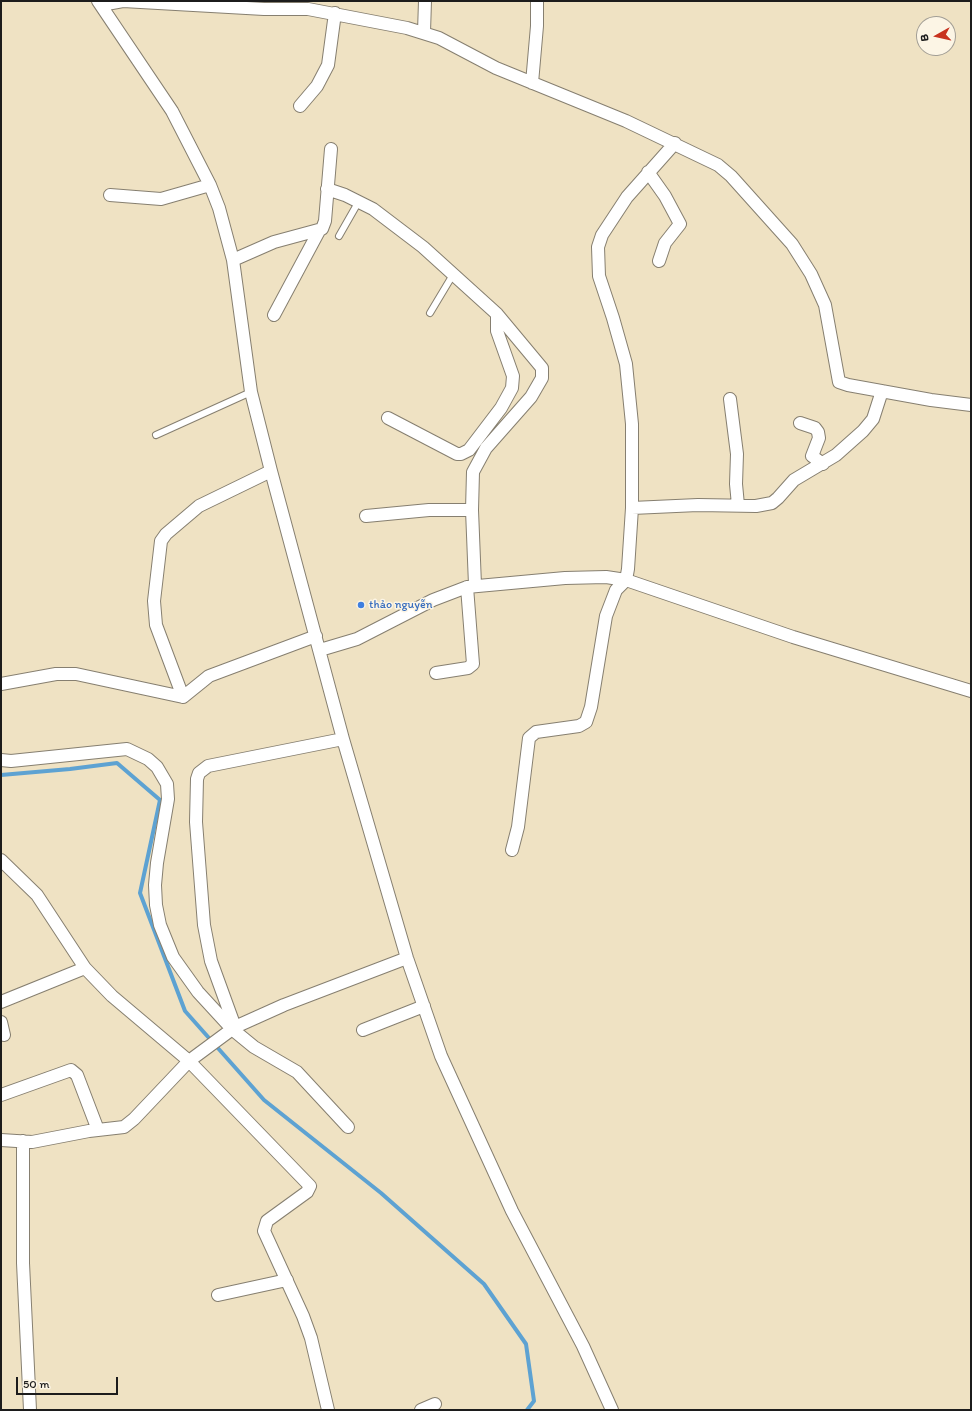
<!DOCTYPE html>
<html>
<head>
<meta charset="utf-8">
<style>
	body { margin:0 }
	#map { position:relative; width:972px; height:1411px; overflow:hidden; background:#efe2c3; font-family:Itim,sans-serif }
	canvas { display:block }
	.frame { position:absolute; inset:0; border:2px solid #1c1c1c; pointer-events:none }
	.north { position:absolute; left:916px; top:16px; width:40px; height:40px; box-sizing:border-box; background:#fcf5e5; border:1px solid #a29e95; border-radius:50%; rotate:262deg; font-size:11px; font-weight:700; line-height:16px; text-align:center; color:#1c1c1c }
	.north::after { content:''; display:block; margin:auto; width:14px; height:18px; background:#c8321e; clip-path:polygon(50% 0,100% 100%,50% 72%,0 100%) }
	.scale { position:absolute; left:16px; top:1377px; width:102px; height:18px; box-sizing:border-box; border:2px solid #1c1c1c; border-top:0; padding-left:5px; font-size:12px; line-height:14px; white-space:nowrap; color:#1c1c1c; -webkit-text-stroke:3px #fcf5e5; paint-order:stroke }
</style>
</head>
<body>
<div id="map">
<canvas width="972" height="1411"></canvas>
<div class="frame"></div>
<div class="north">B</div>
<div class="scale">50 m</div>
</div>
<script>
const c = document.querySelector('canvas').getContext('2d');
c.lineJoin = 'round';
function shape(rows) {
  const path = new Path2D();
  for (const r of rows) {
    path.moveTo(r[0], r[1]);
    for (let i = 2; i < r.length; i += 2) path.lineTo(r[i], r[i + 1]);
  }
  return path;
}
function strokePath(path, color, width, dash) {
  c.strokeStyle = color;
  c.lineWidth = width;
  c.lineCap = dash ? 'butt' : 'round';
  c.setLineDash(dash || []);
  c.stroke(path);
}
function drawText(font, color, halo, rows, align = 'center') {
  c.font = font + ' Itim,sans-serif';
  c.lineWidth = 3;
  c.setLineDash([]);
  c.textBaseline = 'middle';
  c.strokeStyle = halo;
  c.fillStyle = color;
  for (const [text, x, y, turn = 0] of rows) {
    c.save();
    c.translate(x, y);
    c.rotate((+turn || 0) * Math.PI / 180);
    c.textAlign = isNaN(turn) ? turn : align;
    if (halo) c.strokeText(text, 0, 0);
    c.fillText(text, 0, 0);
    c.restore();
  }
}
strokePath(shape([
	[1,775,70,769,117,763,160,800,140,893,185,1011,264,1100,381,1193,484,1284,526,1344,534,1401,527,1410]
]), '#5da2d2', 4);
const service = shape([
	[339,236,359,201],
	[430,313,454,273],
	[156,435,251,392]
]);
const minor = shape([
	[98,1,172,111,210,185,219,208,233,260,251,392,271,471,343,739,407,958,441,1056,512,1211,583,1346,612,1410],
	[101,5,123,1,264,9,308,9,407,28,439,38,496,68,626,121,718,165,731,176,792,244,811,274,825,305,839,382,848,385,931,400,971,405],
	[424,32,425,1],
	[532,83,537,26,537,1],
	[300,106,317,86,328,65,335,13],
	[648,172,665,196,680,224,665,243,659,261],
	[327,189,345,195,373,209,423,247,497,314,542,368,542,378,531,397,486,448,473,472,472,510,475,585],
	[110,195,161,199,210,185],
	[233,260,274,242,322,229,325,221,331,149],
	[274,315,319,231],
	[730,399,737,454,736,484,738,505],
	[388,418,457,454,461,454,469,450,501,408,512,388,513,376,497,331,497,314],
	[800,423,815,428,818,432,819,438,812,456,823,464],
	[632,508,698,505,756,506,772,503,778,498,794,480,836,455,863,431,873,419,882,391],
	[366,516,429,510,472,510],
	[320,650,357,639,433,600,467,587,565,578,606,577,626,580,793,637,971,691],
	[436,673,468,668,473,664,467,587],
	[1,684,56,674,76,674,183,697],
	[183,697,156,625,154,601,161,541,166,534,199,506,271,471],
	[183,697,209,676,316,636],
	[1,760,11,761,127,749,148,759,157,767,167,784,168,799,157,863,155,885,156,905,160,925,173,957,198,992,232,1029,254,1047,297,1072,348,1127],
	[512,850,518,827,529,738,536,732,579,726,586,722,591,707,606,616,616,590,626,580,628,569,632,508,632,424,626,364,613,318,599,276,598,247,602,235,627,197,675,143],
	[1,860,37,895,85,968,112,996,189,1061,310,1186,307,1192,267,1221,264,1231,303,1316,311,1338,328,1410],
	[1,1002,85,968],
	[1,1022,4,1035],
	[235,1027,211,961,204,925,196,822,197,779,199,773,208,766,343,739],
	[363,1030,424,1006],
	[1,1095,71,1070,77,1075,98,1130],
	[1,1140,32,1142,89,1131,124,1127,134,1119,189,1061,235,1027,284,1005,407,958],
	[23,1141,23,1263,30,1410],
	[218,1295,287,1280],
	[421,1410,435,1404]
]);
strokePath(service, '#867f70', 8);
strokePath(minor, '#867f70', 14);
strokePath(service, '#fff', 6);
strokePath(minor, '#fff', 12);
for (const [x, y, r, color] of [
	[361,605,4,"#3f7fe0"]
]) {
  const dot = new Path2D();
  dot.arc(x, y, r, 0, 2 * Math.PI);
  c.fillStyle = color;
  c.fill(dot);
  strokePath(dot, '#fcf5e5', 1.5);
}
drawText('12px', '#366cbe', '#fcf5e5', [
	["thảo nguyễn",369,605]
], 'left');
</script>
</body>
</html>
